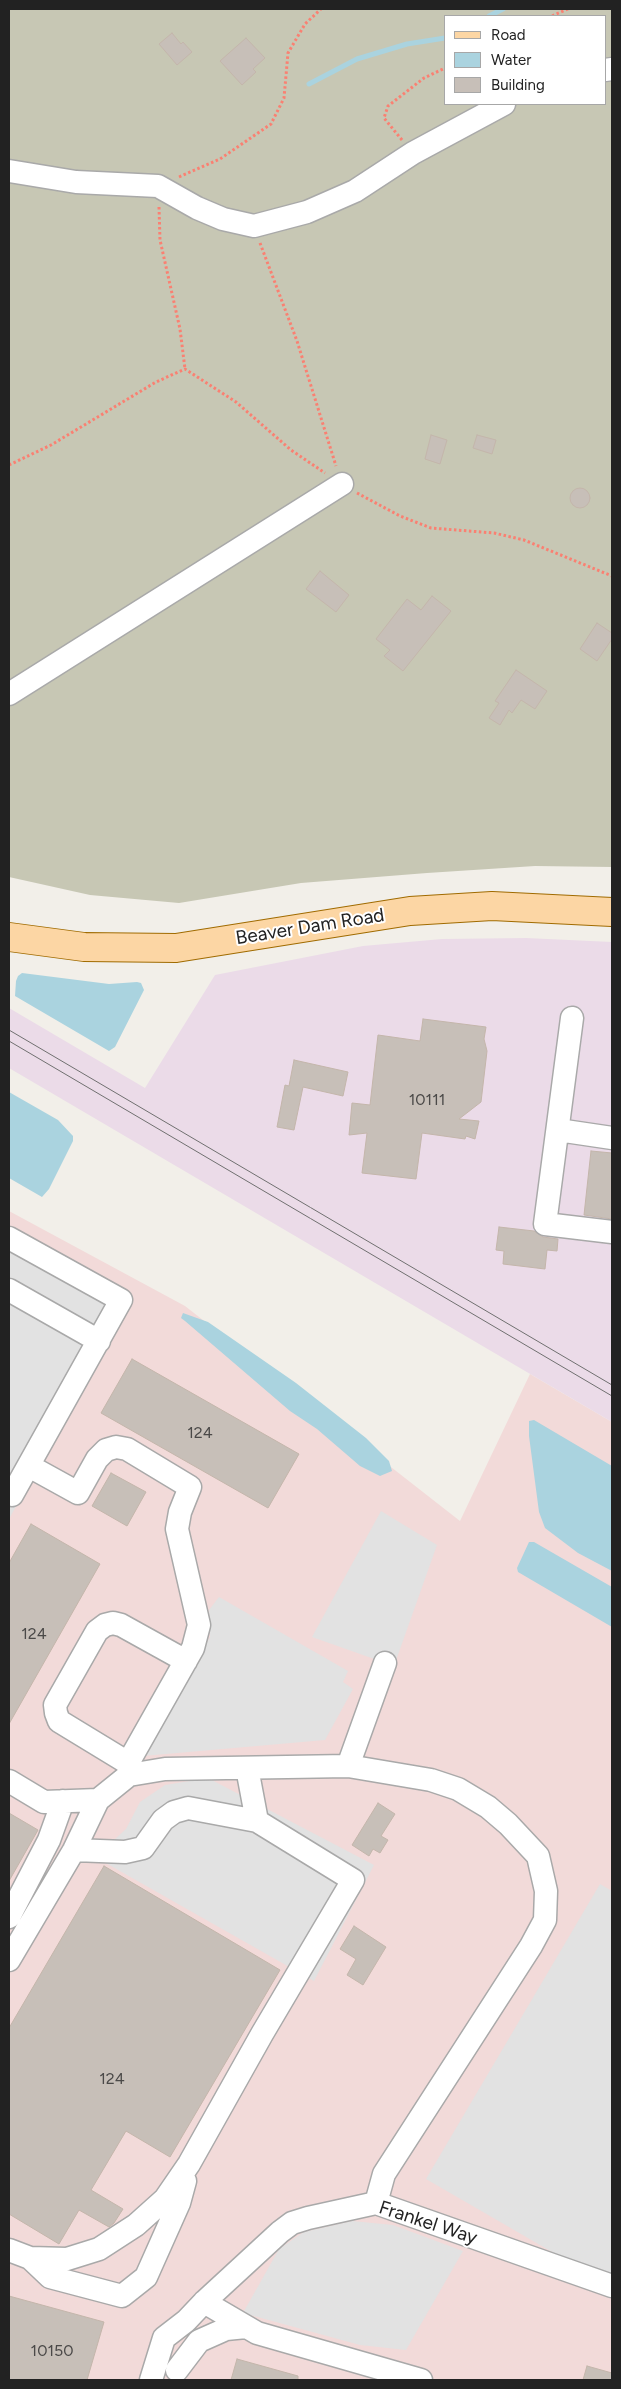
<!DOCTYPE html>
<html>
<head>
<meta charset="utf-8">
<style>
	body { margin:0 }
	#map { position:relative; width:621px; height:2389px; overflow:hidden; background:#f2efe9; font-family:Figtree,sans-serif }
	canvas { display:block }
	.frame { position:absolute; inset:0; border:10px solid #222; pointer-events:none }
	.legend { position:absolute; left:444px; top:15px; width:162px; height:90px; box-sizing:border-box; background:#fff; border:1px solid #a7a7a7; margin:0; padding:6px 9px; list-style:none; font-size:15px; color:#222 }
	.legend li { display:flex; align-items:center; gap:10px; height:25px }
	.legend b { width:25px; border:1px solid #a7a7a7 }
</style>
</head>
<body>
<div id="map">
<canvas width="621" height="2389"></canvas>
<div class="frame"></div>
<ul class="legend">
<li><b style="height:6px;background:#fcd6a4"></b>Road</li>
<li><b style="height:14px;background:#aad3df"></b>Water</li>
<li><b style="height:14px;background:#c7bfb8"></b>Building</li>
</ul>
</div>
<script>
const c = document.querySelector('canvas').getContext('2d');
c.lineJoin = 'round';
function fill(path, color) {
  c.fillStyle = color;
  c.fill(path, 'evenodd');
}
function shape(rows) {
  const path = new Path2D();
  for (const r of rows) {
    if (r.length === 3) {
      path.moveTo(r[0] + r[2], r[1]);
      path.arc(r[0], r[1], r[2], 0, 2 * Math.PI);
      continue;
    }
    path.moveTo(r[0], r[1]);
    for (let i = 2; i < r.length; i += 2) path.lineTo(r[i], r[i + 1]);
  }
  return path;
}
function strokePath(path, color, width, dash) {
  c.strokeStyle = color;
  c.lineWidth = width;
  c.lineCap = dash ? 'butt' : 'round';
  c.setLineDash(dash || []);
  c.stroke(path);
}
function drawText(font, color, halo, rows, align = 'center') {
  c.font = font + ' Figtree,sans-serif';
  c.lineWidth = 4;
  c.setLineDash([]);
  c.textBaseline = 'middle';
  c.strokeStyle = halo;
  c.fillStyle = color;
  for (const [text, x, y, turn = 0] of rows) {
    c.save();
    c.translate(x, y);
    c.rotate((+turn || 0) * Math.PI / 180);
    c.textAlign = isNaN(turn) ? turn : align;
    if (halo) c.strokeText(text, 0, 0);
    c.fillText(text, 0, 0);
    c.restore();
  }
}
fill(shape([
	[9,1211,185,1306,460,1521,530,1374,612,1422,612,2380,9,2380]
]), '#f2dad9');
fill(shape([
	[526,938,612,942,612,1422,9,1068,9,1008,145,1088,215,975,363,946,442,939]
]), '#ebdbe8');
fill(shape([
	[9,9,612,9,612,867,535,866,427,873,301,883,179,903,90,895,9,877],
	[445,16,605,16,605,104,445,104]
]), '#c7c7b4');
fill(shape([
	[9,1229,133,1297,9,1519],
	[381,1511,437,1545,394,1666,312,1637],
	[219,1597,348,1671,343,1682,353,1689,325,1740,143,1756,210,1637,209,1610],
	[208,1778,374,1865,314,1981,104,1862,115,1839,126,1829,140,1802,165,1785],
	[600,1884,612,1891,612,2275,559,2256,426,2179],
	[352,2221,393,2225,463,2251,406,2350,360,2345,243,2313,279,2249,304,2232]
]), '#e2e2e2');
fill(shape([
	[22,973,109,984,137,982,141,983,144,990,115,1047,109,1051,15,996,16,981,18,976],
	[9,1092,58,1120,73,1136,73,1141,49,1189,42,1197,9,1178],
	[183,1313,208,1322,296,1383,366,1438,389,1461,392,1471,380,1476,360,1466,317,1429,290,1411,185,1321,181,1318],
	[534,1420,612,1466,612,1571,578,1553,545,1528,539,1512,529,1436,529,1421],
	[529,1542,534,1542,612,1587,612,1627,518,1572,517,1568]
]), '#aad3df');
strokePath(shape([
	[489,16,503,9],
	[309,84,357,59,407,44,445,38]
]), '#aad3df', 5);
const building = shape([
	[172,33,181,44,183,42,192,52,177,65,159,44,172,33],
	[246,38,265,58,253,69,256,72,242,85,220,61,246,38],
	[431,435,447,440,440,464,425,459,431,435],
	[477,435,496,440,492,454,473,448,477,435],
	[580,498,10],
	[320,571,349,595,336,612,306,589,320,571],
	[432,596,451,611,403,671,384,656,390,650,376,639,407,599,421,610,432,596],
	[597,623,612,633,612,639,597,661,580,649,597,623],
	[516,670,547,691,535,709,521,700,512,713,509,710,500,725,489,718,499,703,495,701,516,670],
	[423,1019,486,1027,484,1039,487,1051,481,1102,459,1119,479,1121,475,1139,466,1136,465,1139,422,1133,416,1179,362,1173,367,1133,349,1135,352,1103,370,1105,378,1035,420,1041,423,1019],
	[294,1060,348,1072,343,1096,303,1087,294,1130,277,1127,285,1085,289,1086,294,1060],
	[591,1151,612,1153,612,1219,584,1215,591,1151],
	[499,1227,534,1231,543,1237,558,1239,557,1251,547,1250,545,1269,503,1264,504,1251,496,1250,499,1227],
	[132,1359,299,1454,268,1508,101,1413,132,1359],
	[111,1473,146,1492,127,1526,92,1506,111,1473],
	[31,1524,100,1564,9,1724,9,1563,31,1524],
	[378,1803,395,1814,381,1836,388,1840,380,1853,373,1849,369,1856,352,1845,378,1803],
	[9,1813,38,1830,9,1881,9,1813],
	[104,1866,280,1970,170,2157,126,2131,91,2190,123,2209,114,2223,109,2227,79,2210,59,2244,9,2214,9,2028,104,1866],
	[354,1926,386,1947,363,1985,347,1975,356,1959,340,1949,354,1926],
	[9,2296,104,2322,87,2380,9,2380,9,2296],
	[237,2359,298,2376,298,2380,231,2380,237,2359],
	[587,2366,612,2373,612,2380,583,2380,587,2366]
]);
fill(building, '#c7bfb8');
strokePath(building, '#c4b6ab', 1);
const minor = shape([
	[605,70,612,69],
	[9,171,76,182,158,186,197,208,223,219,254,226,307,212,355,191,413,153,504,104],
	[9,694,342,484],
	[572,1018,545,1224,612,1232],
	[558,1130,612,1138],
	[9,1238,121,1300,12,1495,9,1493],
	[9,1290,99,1341],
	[29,1466,78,1493,97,1459,106,1450,116,1447,127,1449,190,1487,180,1512,177,1529,199,1625,193,1648,128,1763,129,1775],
	[128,1763,59,1721,56,1713,55,1705,97,1631,105,1625,113,1623,121,1625,186,1661],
	[348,1766,431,1780,458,1789,488,1807,508,1824,538,1856,546,1891,545,1920,531,1946,384,2174,376,2203],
	[9,1781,44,1802,98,1800],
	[74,1850,125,1852,143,1848,163,1820,174,1812,188,1808,257,1821],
	[9,1917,49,1840,63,1801],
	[9,1960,74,1850,98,1800,129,1775,165,1769,348,1766,385,1663],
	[9,2250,30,2258,67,2259,99,2249,136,2225,165,2199,189,2164,262,2034,353,1880,257,1821,247,1768],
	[30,2258,50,2277,122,2296,146,2277,179,2203,185,2181],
	[204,2302,257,2333,421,2380],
	[177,2370,199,2341,226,2329,246,2327],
	[151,2380,164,2338,186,2321,204,2302,280,2232,292,2223,308,2218,376,2203,612,2286]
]);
const major = shape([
	[9,937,84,947,176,948,410,911,492,906,612,912]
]);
strokePath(minor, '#a9a9a9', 25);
strokePath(major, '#a06b00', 30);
strokePath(shape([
	[552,16,568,9],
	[402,140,384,118,388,106,424,78,445,68],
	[179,177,220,159,271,124,284,98,288,53,305,24,321,9],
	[159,207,160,240,180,329,185,369],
	[260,243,297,341,336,466],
	[9,465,51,445,156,382,185,369,236,402,291,450,325,473],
	[357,493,400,516,431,528,494,533,524,540,612,576]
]), '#fa8072', 3, [2.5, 2.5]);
strokePath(minor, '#fff', 22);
strokePath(major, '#fcd6a4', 28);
strokePath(shape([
	[9,1030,612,1385],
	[9,1041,612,1396]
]), '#707070', 1);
drawText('16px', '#4b4948', null, [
	["10111",427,1100],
	["124",200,1433],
	["124",34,1634],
	["124",112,2079],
	["10150",52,2351]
]);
drawText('19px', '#222', '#fff', [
	["Beaver Dam Road",310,927,-9],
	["Frankel Way",428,2223,18]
]);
</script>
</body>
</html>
